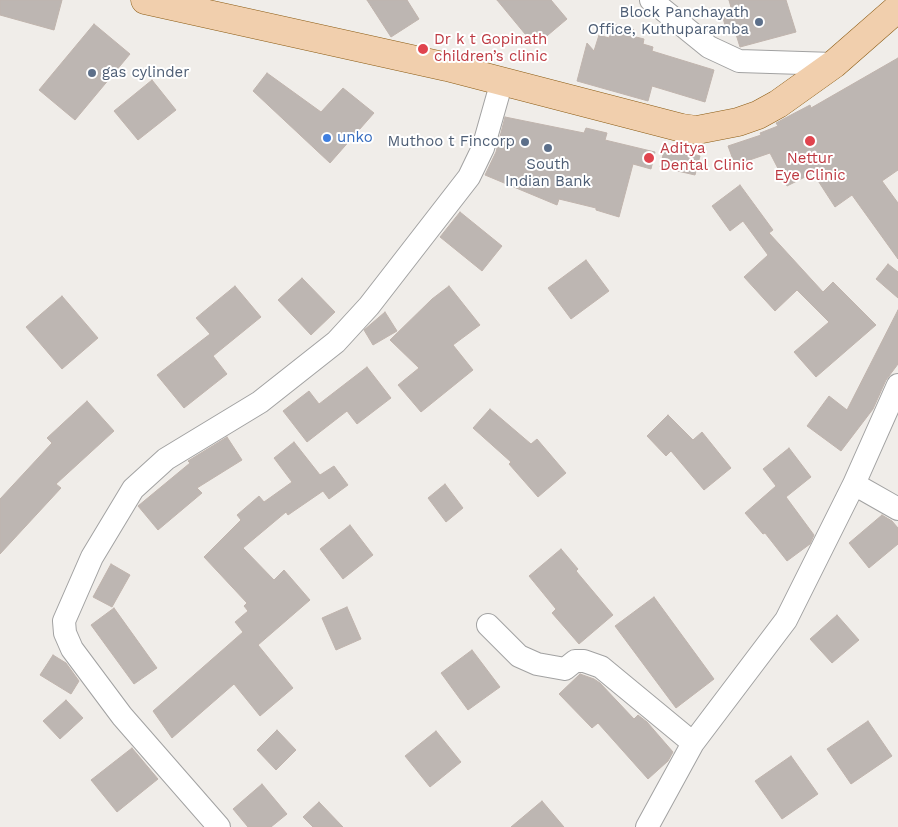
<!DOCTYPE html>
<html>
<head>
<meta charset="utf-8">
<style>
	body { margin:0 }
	canvas { display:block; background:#f0ede9 }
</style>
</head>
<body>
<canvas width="898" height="827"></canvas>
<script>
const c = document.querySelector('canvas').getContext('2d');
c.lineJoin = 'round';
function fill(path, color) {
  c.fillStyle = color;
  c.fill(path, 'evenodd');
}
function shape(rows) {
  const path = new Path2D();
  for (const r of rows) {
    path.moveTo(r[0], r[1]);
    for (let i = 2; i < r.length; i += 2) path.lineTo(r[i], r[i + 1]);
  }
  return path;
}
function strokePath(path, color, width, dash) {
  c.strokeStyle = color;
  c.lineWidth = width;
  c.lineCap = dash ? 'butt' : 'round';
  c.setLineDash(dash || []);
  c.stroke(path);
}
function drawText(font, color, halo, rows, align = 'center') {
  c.font = font + ' "Work Sans",sans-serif';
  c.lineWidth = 4;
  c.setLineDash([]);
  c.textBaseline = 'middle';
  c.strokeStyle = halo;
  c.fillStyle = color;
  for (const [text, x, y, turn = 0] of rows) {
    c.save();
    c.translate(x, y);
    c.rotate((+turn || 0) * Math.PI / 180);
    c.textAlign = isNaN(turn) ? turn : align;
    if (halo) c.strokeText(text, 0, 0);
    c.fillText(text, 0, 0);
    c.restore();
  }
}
const building = shape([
	[0,0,62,0,54,30,0,15,0,0],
	[367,0,407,0,419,19,391,37,367,0],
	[497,0,551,0,567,19,535,46,497,0],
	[729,0,786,0,796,32,740,47,735,31,727,33,722,14,732,11,729,0],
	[94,24,130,54,75,120,39,90,94,24],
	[613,24,634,30,632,36,644,39,643,44,653,47,652,51,714,70,705,102,652,86,648,101,577,81,587,43,594,51,599,35,609,38,613,24],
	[898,58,898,170,882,181,898,203,898,259,852,195,835,207,813,173,787,186,770,153,735,165,728,146,761,135,760,133,778,126,776,123,789,116,810,105,811,108,898,58],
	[267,73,321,112,343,88,374,113,330,163,253,91,267,73],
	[152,80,176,110,138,140,114,111,152,80],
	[505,117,584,133,586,128,607,133,605,140,655,152,651,169,633,164,619,217,596,210,596,208,559,199,557,205,485,175,496,152,505,117],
	[665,147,700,156,695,175,660,167,665,147],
	[740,185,773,230,769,233,823,292,833,282,876,325,816,377,794,352,829,322,797,290,775,311,744,277,768,255,743,221,730,231,712,206,740,185],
	[460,212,502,246,482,271,440,237,460,212],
	[586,260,609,291,571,319,548,288,586,260],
	[888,264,898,272,898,298,876,279,888,264],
	[302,278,335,312,311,335,278,300,302,278],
	[235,286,261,317,213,356,227,374,184,408,157,375,210,334,196,318,235,286],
	[449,286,480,325,453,345,473,370,421,412,398,385,419,368,390,340,432,299,449,286],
	[62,296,98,338,62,369,26,327,62,296],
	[898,310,898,364,886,380,873,409,841,451,807,426,829,396,847,410,898,310],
	[385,312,397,331,373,345,364,330,385,312],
	[367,367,391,398,357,424,347,411,307,442,283,411,309,391,319,404,367,367],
	[87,401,114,431,56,484,61,488,0,554,0,499,52,443,47,438,87,401],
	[490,409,531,444,537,439,566,473,538,497,509,464,511,462,473,428,490,409],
	[668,415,693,440,702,432,731,468,704,490,671,451,666,456,647,436,668,415],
	[227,437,242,460,197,488,202,493,158,530,138,506,190,463,188,461,227,437],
	[294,442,320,475,334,466,348,485,329,499,323,491,288,515,286,512,243,548,274,580,284,570,310,600,258,645,293,688,260,716,234,684,172,738,153,711,243,632,235,622,248,611,244,606,247,603,204,557,241,520,237,515,259,496,264,502,292,482,274,458,294,442],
	[789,448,811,477,786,497,814,535,810,544,787,561,765,533,763,534,745,513,776,486,763,469,789,448],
	[445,484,463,508,446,522,428,498,445,484],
	[882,515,892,521,898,528,898,544,869,568,849,543,882,515],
	[350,525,373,555,343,579,320,549,350,525],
	[561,549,578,569,576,571,613,615,579,644,552,613,556,609,529,576,561,549],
	[111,564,130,575,112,607,93,597,111,564],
	[654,597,714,679,676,708,615,626,654,597],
	[347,607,361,639,336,650,322,618,347,607],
	[114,608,157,668,134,684,91,625,114,608],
	[837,615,859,640,832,663,810,639,837,615],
	[472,650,500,687,468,710,441,673,472,650],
	[53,655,66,663,79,681,71,694,40,675,53,655],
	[580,674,594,679,600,683,634,719,638,715,647,722,673,752,668,761,648,779,598,723,592,728,559,694,580,674],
	[66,700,83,718,60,739,43,721,66,700],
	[868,721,892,756,851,784,827,749,868,721],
	[277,730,296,750,276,770,257,750,277,730],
	[436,731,461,762,430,787,405,756,436,731],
	[132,748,158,779,117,812,91,780,132,748],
	[791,756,818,794,782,819,755,781,791,756],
	[262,784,287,814,271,827,248,827,233,809,262,784],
	[542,801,564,827,511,827,542,801],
	[319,802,343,827,313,827,303,817,319,802]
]);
fill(building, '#bdb6b2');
strokePath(building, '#c0b4ad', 1);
const minor = shape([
	[651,0,709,47,739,61,834,64],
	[854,484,898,509],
	[488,625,519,656,537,664,565,669,575,661,584,661,601,667,693,743],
	[219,827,122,716,72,649,65,633,64,621,92,557,133,489,166,459,260,402,336,342,369,306,469,177,483,148,502,81],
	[647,827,693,743,786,620,854,484,898,385]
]);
const major = shape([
	[145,0,447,67,682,128,697,130,738,122,758,115,778,104,834,64,898,8]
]);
strokePath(minor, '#a2a2a2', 24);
strokePath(major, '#8b5b13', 29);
strokePath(minor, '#fff', 22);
strokePath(major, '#f1cfad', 28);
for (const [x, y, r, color] of [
	[759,22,5,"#5c6f8a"],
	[423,49,6,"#e0444e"],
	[92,73,5,"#5c6f8a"],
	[327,138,5,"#3f7fe0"],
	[810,141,6,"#e0444e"],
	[525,142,5,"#5c6f8a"],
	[548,148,5,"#5c6f8a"],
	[649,158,6,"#e0444e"]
]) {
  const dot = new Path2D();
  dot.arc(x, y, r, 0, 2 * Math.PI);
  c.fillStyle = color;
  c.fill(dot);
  strokePath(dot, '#fff', 2);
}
drawText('15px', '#4e5e75', '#fff', [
	["Block Panchayath",749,13],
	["Office, Kuthuparamba",749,30],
	["gas cylinder",102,73,"left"],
	["Muthoo t Fincorp",515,142],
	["South",548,165,"center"],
	["Indian Bank",548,182,"center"]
], 'right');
drawText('15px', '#be3a42', '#fff', [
	["Dr k t Gopinath",434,40],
	["children’s clinic",434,57],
	["Aditya",660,149],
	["Dental Clinic",660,166],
	["Nettur",810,159,"center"],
	["Eye Clinic",810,176,"center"]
], 'left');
drawText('15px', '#366cbe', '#fff', [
	["unko",337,138]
], 'left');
</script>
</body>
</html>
